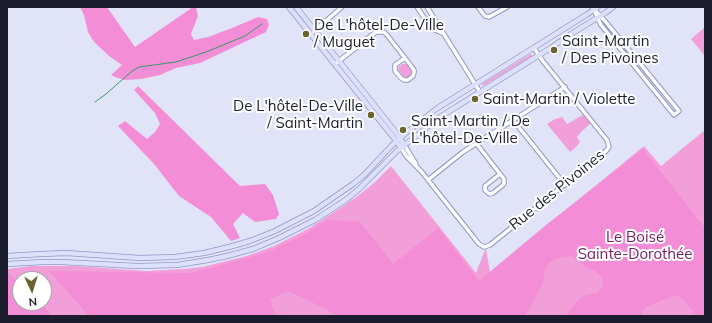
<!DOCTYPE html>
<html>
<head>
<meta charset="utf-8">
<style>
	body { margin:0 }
	#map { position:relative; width:712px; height:323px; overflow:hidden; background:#e1e4f8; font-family:Mulish,sans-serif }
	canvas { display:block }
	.frame { position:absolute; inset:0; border:8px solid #1b1d2f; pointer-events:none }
	.north { position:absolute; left:12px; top:271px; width:40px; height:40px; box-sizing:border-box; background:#fff; border:1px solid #a4a5ac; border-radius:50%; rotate:176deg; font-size:11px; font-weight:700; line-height:16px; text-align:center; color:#1b1d2f }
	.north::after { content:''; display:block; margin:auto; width:14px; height:18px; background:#6c632f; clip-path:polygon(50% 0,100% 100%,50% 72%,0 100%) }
</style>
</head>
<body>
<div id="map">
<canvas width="712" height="323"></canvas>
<div class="frame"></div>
<div class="north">N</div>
</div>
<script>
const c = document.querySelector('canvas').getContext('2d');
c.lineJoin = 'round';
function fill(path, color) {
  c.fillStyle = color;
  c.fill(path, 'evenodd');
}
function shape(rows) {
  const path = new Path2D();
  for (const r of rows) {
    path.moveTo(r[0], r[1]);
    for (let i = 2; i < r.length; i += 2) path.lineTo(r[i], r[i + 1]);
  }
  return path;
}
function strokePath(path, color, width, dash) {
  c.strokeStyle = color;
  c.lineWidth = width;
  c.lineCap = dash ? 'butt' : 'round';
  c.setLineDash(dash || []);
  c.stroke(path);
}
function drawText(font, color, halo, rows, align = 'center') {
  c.font = font + ' Mulish,sans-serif';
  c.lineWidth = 4;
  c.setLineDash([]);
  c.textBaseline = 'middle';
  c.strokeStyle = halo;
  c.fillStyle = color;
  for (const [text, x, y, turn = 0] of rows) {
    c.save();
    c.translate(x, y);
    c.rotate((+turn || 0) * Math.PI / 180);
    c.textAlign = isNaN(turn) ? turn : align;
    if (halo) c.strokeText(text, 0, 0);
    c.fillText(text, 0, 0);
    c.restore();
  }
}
fill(shape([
	[705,27,705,56,691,39],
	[531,54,532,56,483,86,482,84],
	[402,64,406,64,411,70,411,74,408,77,404,77,399,71,398,68],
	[583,115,591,123,581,132,577,137,580,142,577,146,570,152,547,124,555,119,562,117,567,124],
	[705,130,705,316,7,316,7,269,32,266,75,266,147,271,183,269,202,267,247,256,274,246,308,229,355,198,374,183,391,166,476,273,485,250,486,249,490,272,644,146,661,166],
	[20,279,44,279,44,303,20,303]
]), '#f29fd9');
fill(shape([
	[80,7,107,7,135,47,193,7,196,7,198,16,191,34,194,40,208,37,232,28,258,17,267,19,269,25,266,32,200,63,176,68,160,75,141,79,125,80,115,77,111,75,122,65,109,56,94,42,88,32,84,15],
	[138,86,240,186,265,184,273,195,279,214,276,219,255,222,243,213,233,224,240,238,231,241,211,217,179,196,154,164,118,126,125,121,147,139,155,132,160,124,155,113,134,90],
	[643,149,705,228,705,316,697,316,684,300,678,296,672,296,646,307,642,312,641,316,565,316,581,297,586,295,597,293,603,286,603,278,595,271,586,268,578,260,572,256,563,257,553,260,549,263,546,267,542,285,525,316,337,316,324,308,288,291,270,299,276,316,89,316,49,271,191,273,265,253,300,237,328,220,360,222,393,264,438,228,479,281,546,225],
	[7,272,20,284,20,303,40,303,53,316,7,316]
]), '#f38ed6');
strokePath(shape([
	[95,102,106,94,131,72,139,67,176,62,206,52,245,36,262,24]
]), '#389770', 1);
const street = shape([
	[417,7,429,25,435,30,442,33],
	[427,7,480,92],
	[478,7,485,16,489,17,507,7],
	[592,7,605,21,679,111,674,115,601,25,594,10],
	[313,32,342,7],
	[335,64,376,32,384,32,387,35,405,58,414,70,414,73,413,76,408,80,404,80,401,78,395,71,395,65,405,58],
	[513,120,565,185],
	[476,143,504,179,504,183,503,185,493,193,490,194,488,193,485,190,485,186,500,174],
	[405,146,416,164],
	[401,148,407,157,421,171,479,244,484,247,490,245,606,151,609,147,607,140,542,60,534,48],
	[428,180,463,152,565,87]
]);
const secondary = shape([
	[289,7,394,138,401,148],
	[296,7,398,135,405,146],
	[7,256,41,254,66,253,140,258,175,257,204,253,229,247,250,241,275,231,314,211,353,184,364,175,396,141,436,109,586,15,598,7],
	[7,264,42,262,62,262,137,266,177,265,208,260,227,256,253,249,279,238,315,220,347,199,359,189,397,151,440,117,552,47,568,36,605,13,613,7]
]);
strokePath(street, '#9197c6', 5.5);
strokePath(secondary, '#9197c6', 6);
strokePath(street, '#fff', 3.5);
strokePath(secondary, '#dde0fa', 4.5);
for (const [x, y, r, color] of [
	[306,34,4,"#6c632f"],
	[554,50,4,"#6c632f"],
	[475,99,4,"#6c632f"],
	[371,115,4,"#6c632f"],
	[403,130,4,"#6c632f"]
]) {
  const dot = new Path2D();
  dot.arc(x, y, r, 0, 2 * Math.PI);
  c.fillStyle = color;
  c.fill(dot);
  strokePath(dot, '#fff', 1.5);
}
drawText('15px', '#1b1d2f', '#fff', [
	["De L'hôtel-De-Ville",314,25],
	["/ Muguet",314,42],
	["Saint-Martin",562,41],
	["/ Des Pivoines",562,58],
	["Saint-Martin / Violette",483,99],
	["De L'hôtel-De-Ville",363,106,"right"],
	["/ Saint-Martin",363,123,"right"],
	["Saint-Martin / De",411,121],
	["L'hôtel-De-Ville",411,138]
], 'left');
drawText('15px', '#1b1d2f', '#fff', [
	["Rue des Pivoines",557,190,-39]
]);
drawText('15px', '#741c60', '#fff', [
	["Le Boisé",635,237],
	["Sainte-Dorothée",635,254]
]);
</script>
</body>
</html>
